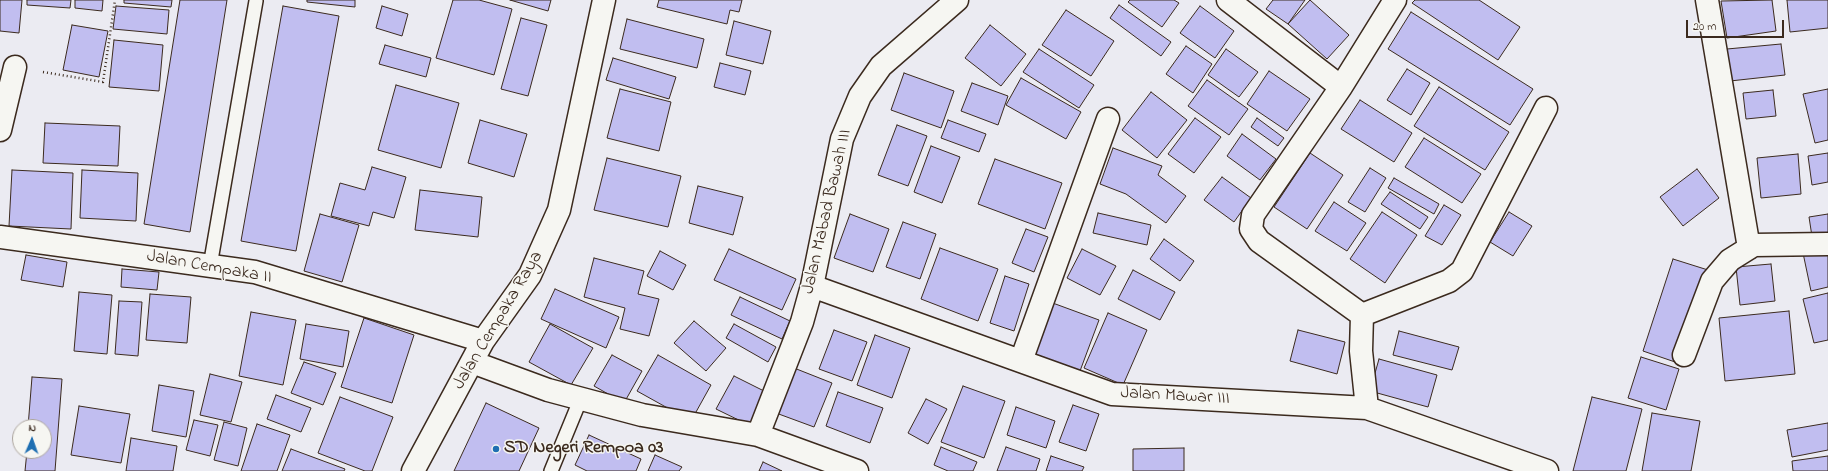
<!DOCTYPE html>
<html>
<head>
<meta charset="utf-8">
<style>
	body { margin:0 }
	#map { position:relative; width:1828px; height:471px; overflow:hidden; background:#ebebf2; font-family:"Indie Flower",sans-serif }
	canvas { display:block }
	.north { position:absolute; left:12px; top:419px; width:40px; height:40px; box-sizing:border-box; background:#f6f6f2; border:1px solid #aba49d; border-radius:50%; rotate:2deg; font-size:11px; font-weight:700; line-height:16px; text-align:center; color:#3b2a1e }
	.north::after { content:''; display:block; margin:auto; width:14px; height:18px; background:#1f6fb2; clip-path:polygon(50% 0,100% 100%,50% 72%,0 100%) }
	.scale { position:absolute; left:1686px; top:20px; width:98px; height:18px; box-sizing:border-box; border:2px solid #3b2a1e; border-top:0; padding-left:5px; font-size:12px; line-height:14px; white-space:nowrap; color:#3b2a1e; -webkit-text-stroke:3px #f6f6f2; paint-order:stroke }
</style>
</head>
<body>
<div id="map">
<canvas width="1828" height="471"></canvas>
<div class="north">N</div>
<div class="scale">20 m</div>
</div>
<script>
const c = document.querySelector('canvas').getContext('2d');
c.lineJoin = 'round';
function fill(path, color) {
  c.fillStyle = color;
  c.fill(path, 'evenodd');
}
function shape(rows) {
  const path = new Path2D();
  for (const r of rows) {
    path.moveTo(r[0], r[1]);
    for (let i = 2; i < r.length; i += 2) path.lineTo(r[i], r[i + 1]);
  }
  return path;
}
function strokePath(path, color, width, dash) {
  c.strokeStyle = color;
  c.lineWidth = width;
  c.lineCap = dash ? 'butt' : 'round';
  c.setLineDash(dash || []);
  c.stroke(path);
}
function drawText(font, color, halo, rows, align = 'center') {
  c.font = font + ' "Indie Flower",sans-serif';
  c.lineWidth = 3;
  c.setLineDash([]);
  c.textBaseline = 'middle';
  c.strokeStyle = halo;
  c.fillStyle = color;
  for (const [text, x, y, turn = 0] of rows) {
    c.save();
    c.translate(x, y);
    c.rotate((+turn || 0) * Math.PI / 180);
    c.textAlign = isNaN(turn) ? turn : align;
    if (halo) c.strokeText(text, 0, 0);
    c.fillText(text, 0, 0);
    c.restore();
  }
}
const building = shape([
	[0,0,22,0,19,33,0,31,0,0],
	[27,0,71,0,70,8,27,5,27,0],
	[75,0,103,0,102,11,75,8,75,0],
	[124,0,172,0,171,7,124,3,124,0],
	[180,0,227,0,190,232,144,224,180,0],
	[307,0,355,0,355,7,307,2,307,0],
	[453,0,479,0,512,9,494,75,436,58,453,0],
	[510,0,551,0,548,11,510,0],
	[659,0,742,0,739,12,730,10,727,24,657,7,659,0],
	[1130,0,1174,0,1179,3,1162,27,1128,2,1130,0],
	[1273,0,1305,0,1288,24,1266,9,1273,0],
	[1310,0,1349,35,1327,59,1288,24,1310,0],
	[1415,0,1479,0,1520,27,1498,60,1412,3,1415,0],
	[1772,0,1776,31,1727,38,1721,1,1772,0],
	[1787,0,1828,0,1828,28,1790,32,1787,0],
	[1119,5,1171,42,1161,56,1110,18,1119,5],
	[116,6,169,10,167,34,113,29,116,6],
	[283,6,339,16,296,251,241,241,283,6],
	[382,6,408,14,402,36,376,28,382,6],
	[1200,6,1234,31,1215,58,1180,33,1200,6],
	[1066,10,1114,41,1091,76,1042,45,1066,10],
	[1411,12,1533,89,1510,125,1388,49,1411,12],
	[521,18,547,25,528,96,501,89,521,18],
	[627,19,704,39,697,68,620,49,627,19],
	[734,21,771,31,763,64,726,55,734,21],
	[72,25,108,31,99,77,63,70,72,25],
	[990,25,1026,54,1001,86,965,58,990,25],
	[114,40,163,45,159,91,109,87,114,40],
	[1781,44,1785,75,1730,81,1727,49,1781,44],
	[385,45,431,58,426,77,379,64,385,45],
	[1186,46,1212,64,1193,93,1166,74,1186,46],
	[1039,49,1094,85,1079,108,1023,72,1039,49],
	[1226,49,1258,72,1239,97,1208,75,1226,49],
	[613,58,676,77,669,99,606,80,613,58],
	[720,63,751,71,745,95,714,87,720,63],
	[1407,69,1430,83,1411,115,1387,100,1407,69],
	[1269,71,1310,99,1287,131,1247,104,1269,71],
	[904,73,954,91,941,128,891,110,904,73],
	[1021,78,1081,112,1066,139,1006,105,1021,78],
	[1207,80,1248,109,1229,135,1188,106,1207,80],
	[972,83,1008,96,998,125,961,111,972,83],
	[396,85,459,103,441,168,378,150,396,85],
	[1439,87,1509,132,1485,170,1414,126,1439,87],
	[620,89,671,102,659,151,607,138,620,89],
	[1828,89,1828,140,1815,143,1803,94,1828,89],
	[1773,90,1776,116,1746,119,1743,93,1773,90],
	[1151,92,1187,120,1157,158,1122,130,1151,92],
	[1360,100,1412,133,1394,162,1341,129,1360,100],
	[1195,118,1221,137,1194,173,1168,154,1195,118],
	[1257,118,1284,138,1278,146,1251,127,1257,118],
	[480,120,527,134,514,177,468,163,480,120],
	[948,120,986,134,979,152,941,138,948,120],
	[45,123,120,126,118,166,43,163,45,123],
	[897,125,927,136,908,186,878,175,897,125],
	[1242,134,1276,159,1260,180,1227,156,1242,134],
	[1424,138,1481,174,1462,203,1405,167,1424,138],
	[931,146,960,157,942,203,914,192,931,146],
	[1113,148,1162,166,1158,175,1186,196,1166,223,1126,194,1100,184,1113,148],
	[1310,153,1343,175,1307,229,1274,207,1310,153],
	[1828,153,1828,182,1812,185,1808,156,1828,153],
	[1798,154,1801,194,1761,198,1757,158,1798,154],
	[607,158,681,176,668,227,594,210,607,158],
	[995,159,1062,183,1045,229,978,204,995,159],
	[372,167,406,177,394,218,373,212,369,226,331,216,340,183,365,190,372,167],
	[1370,168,1386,178,1365,212,1348,202,1370,168],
	[1697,169,1719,198,1683,226,1660,197,1697,169],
	[12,170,73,173,71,229,9,226,12,170],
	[82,170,138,173,136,221,80,218,82,170],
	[1222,177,1251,198,1234,222,1204,200,1222,177],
	[1394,178,1439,204,1434,214,1388,188,1394,178],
	[698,186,743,197,733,235,689,223,698,186],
	[420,190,482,197,478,237,415,230,420,190],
	[1390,192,1428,217,1420,229,1381,204,1390,192],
	[1334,202,1366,223,1347,251,1315,231,1334,202],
	[1444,205,1461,215,1442,245,1425,236,1444,205],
	[1382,212,1417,235,1385,283,1350,259,1382,212],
	[1509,212,1532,226,1513,256,1490,242,1509,212],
	[1098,213,1151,225,1147,245,1093,233,1098,213],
	[320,214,359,225,342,282,304,271,320,214],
	[850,214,889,229,873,272,834,258,850,214],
	[1828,214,1828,241,1813,243,1809,217,1828,214],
	[903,222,936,234,920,279,886,267,903,222],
	[1026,229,1048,237,1034,272,1012,263,1026,229],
	[1164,239,1194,261,1180,281,1150,259,1164,239],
	[940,248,998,269,978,321,921,299,940,248],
	[1828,248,1828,287,1811,291,1803,253,1828,248],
	[729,249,796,279,782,310,714,280,729,249],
	[1082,249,1116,266,1100,295,1067,278,1082,249],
	[660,251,686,265,673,290,647,276,660,251],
	[26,255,67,262,63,287,21,280,26,255],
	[594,258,644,271,638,294,659,299,649,336,620,329,625,308,584,297,594,258],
	[1673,259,1708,270,1678,363,1643,351,1673,259],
	[1771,264,1775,301,1740,305,1736,267,1771,264],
	[122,269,159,272,157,290,121,287,122,269],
	[1133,270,1175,292,1160,320,1118,299,1133,270],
	[1005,276,1029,284,1014,331,990,323,1005,276],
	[555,289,619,317,606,348,541,319,555,289],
	[79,292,112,295,107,354,74,351,79,292],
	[1828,293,1828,340,1814,343,1803,299,1828,293],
	[150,294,191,297,187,343,146,340,150,294],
	[740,297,790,321,782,339,731,315,740,297],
	[119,301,142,302,138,356,115,354,119,301],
	[1050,302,1099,320,1080,371,1031,353,1050,302],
	[1789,311,1795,374,1725,381,1719,318,1789,311],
	[251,312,296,320,283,385,239,376,251,312],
	[1108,313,1147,330,1123,385,1084,368,1108,313],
	[364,318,414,335,392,403,341,387,364,318],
	[694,321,726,348,706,371,674,343,694,321],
	[306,324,349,331,343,367,300,359,306,324],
	[550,324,593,348,571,385,529,362,550,324],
	[734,324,776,347,768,362,726,338,734,324],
	[834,330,867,342,852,381,819,369,834,330],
	[1298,330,1345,342,1337,374,1290,361,1298,330],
	[1399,331,1459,347,1452,370,1393,355,1399,331],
	[875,335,910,348,892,398,857,385,875,335],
	[612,355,642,371,624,403,594,386,612,355],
	[658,355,711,385,691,421,637,391,658,355],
	[1641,357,1679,369,1666,410,1628,398,1641,357],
	[1379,359,1437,375,1428,407,1370,391,1379,359],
	[304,362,336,373,323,405,291,393,304,362],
	[794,368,832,383,814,427,776,413,794,368],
	[210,374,242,382,231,422,200,415,210,374],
	[734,376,772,395,755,428,716,409,734,376],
	[32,377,62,379,55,471,25,471,27,451,44,451,44,427,28,427,32,377],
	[159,385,194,391,186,437,152,431,159,385],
	[963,386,1005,401,984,458,941,442,963,386],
	[838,392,883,408,870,443,826,426,838,392],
	[276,395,311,408,301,432,267,419,276,395],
	[340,397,393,417,372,471,365,471,318,453,340,397],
	[1592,397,1642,409,1626,471,1573,471,1592,397],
	[926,399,947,409,928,444,908,433,926,399],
	[486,403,539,428,519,471,454,471,486,403],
	[1073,405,1099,414,1086,451,1059,442,1073,405],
	[79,406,130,414,121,463,71,455,79,406],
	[1016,407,1055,421,1046,448,1007,435,1016,407],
	[1652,413,1700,421,1691,471,1642,471,1652,413],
	[194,420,218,425,210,456,186,450,194,420],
	[224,422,247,428,238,466,214,460,224,422],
	[1828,423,1828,450,1792,457,1787,430,1828,423],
	[257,424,290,435,277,471,241,471,257,424],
	[589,435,641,459,636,471,587,471,575,465,589,435],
	[131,438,177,446,173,471,126,471,131,438],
	[941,447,977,462,973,471,948,471,934,465,941,447],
	[1006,447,1040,459,1036,471,997,471,1006,447],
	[1184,448,1184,471,1133,471,1133,449,1184,448],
	[291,449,345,469,344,471,282,471,291,449],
	[655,455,682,467,679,471,648,471,655,455],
	[1051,456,1084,467,1082,471,1046,471,1051,456],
	[1828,456,1828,471,1793,471,1792,461,1828,456],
	[763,462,782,471,759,471,763,462]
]);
fill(building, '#c1bef0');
strokePath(building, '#3b2a1e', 1);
const lane = shape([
	[210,266,256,1],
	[551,471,581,398]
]);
const street = shape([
	[1228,0,1341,87],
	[1707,0,1749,248],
	[0,130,15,67],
	[0,237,255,272,483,341],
	[812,286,1112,394,1367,408,1547,471],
	[1362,315,1449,281,1462,271,1546,108],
	[1684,355,1712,281,1730,260,1754,245,1828,244],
	[1021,361,1108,119],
	[472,362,548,390,642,415,758,435,857,471],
	[1367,408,1361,351,1362,315,1259,241,1251,229,1253,215,1341,87,1395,0],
	[758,435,802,322,812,286,842,139,860,96,881,66,957,0],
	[413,471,483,341,530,275,559,210,604,0]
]);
strokePath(lane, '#3b2a1e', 16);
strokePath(street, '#3b2a1e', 25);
strokePath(shape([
	[43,72,103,82,115,0]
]), '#3b2a1e', 2.5, [1, 3]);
strokePath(lane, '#f6f6f2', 13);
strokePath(street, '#f6f6f2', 22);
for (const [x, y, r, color] of [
	[496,449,4,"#1f6fb2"]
]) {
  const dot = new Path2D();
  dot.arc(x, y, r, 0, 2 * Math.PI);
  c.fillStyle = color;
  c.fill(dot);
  strokePath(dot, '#f6f6f2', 1.5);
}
drawText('18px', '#3b2a1e', '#f6f6f2', [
	["Jalan Mabad Bawah III",828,212,-77],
	["Jalan Cempaka II",209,268,10],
	["Jalan Cempaka Raya",499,321,-59],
	["Jalan Mawar III",1175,397,3]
]);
drawText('bold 18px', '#3b2a1e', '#f6f6f2', [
	["SD Negeri Rempoa 03",504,449]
], 'left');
</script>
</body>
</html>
